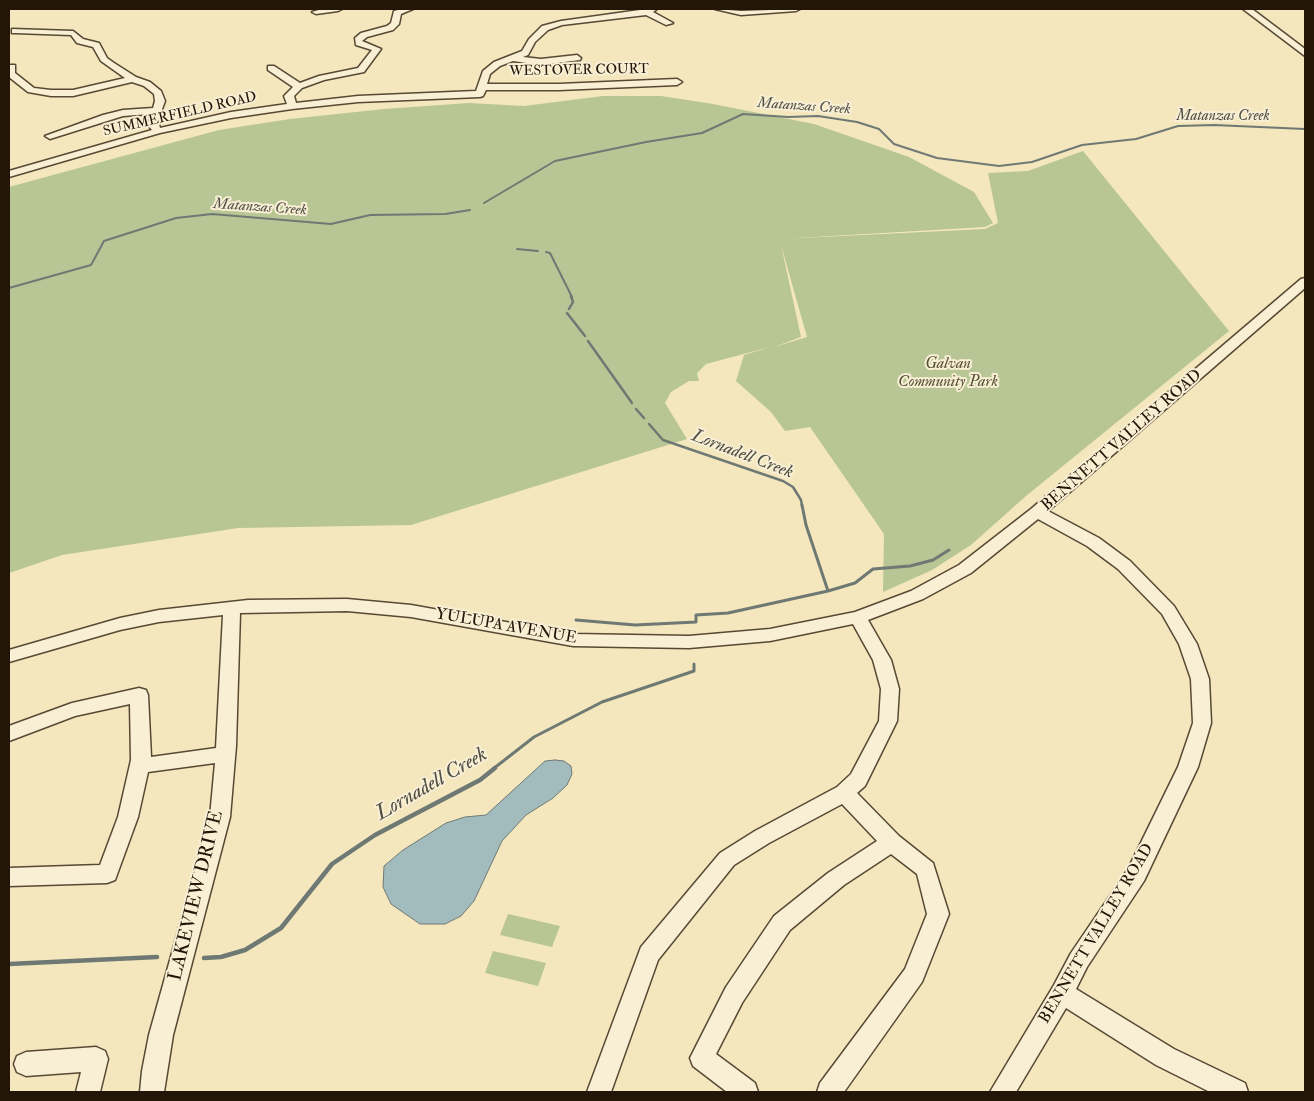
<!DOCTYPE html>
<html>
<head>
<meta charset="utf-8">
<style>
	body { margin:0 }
	#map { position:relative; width:1314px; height:1101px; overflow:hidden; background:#f4e6bd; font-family:"IM FELL Double Pica",serif }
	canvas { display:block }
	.frame { position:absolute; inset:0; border:10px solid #231507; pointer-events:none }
</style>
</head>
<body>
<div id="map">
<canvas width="1314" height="1101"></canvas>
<div class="frame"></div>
</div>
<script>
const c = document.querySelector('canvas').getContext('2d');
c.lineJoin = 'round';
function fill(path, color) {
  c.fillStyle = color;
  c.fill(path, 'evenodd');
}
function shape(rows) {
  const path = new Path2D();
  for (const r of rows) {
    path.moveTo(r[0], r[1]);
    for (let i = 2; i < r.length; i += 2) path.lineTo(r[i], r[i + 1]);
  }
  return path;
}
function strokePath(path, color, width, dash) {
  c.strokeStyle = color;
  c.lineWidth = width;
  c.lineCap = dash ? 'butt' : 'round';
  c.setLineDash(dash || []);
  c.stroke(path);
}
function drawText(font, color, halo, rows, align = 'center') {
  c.font = font + ' "IM FELL Double Pica",serif';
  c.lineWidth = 4;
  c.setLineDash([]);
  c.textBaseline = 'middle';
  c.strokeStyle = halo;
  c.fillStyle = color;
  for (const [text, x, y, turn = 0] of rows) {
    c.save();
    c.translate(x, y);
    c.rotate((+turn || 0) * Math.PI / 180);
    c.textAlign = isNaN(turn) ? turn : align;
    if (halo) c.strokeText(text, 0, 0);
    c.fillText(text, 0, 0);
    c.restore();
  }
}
fill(shape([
	[603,96,661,96,713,104,814,124,909,157,974,192,993,223,985,227,780,239,985,229,998,223,988,173,1028,171,1083,151,1229,331,1026,496,971,545,932,570,883,592,884,534,810,427,785,431,771,412,736,381,744,355,770,347,706,364,697,373,699,381,689,381,671,392,665,403,687,439,411,525,238,528,62,555,9,573,9,187,219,130,290,119,384,109,469,103,524,106],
	[781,245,807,337,774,347,801,337],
	[508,914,560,926,552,947,500,935],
	[493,951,546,963,538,986,485,973]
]), '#b7c694');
const water = shape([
	[555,760,564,761,571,766,572,774,567,785,553,798,526,815,502,841,474,901,461,916,445,924,420,924,391,904,383,887,384,866,403,850,446,823,465,817,486,815,545,761,555,760]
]);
fill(water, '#a2bcbd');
strokePath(water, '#6f7974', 1);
strokePath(shape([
	[484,203,555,161,646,142,702,133,743,114,788,117,818,116,857,122,879,129,894,144,937,158,999,166,1032,162,1082,145,1136,139,1178,126,1214,125,1305,129],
	[517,249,538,251],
	[546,252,550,253,572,297],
	[9,288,91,265,104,241,176,218,212,214,331,224,370,215,445,214,470,210]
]), '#6f7974', 2);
strokePath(shape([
	[569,309,573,302,571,296],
	[567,313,585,336],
	[588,341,632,403],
	[636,409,644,418],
	[649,424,663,440,783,481,793,487,801,500,802,506]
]), '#6f7974', 2.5);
strokePath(shape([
	[828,591,855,583,873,569,910,566,933,560,949,550],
	[576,620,635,625,696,622,696,615,728,613,828,591,806,525,802,505],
	[493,769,534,737,602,702,694,671,694,664]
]), '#6f7974', 3);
strokePath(shape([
	[204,958,221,957,245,950,281,928,332,864,375,835,480,780,495,768],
	[9,964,157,957]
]), '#6f7974', 4.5);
const minor = shape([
	[322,9,342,9,338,11,316,14,312,12,322,9],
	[402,9,413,9,401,14,399,24,393,30,367,37,362,41,381,49,364,72,324,80,302,88,294,96,296,103,358,96,476,91,483,71,494,62,522,51,529,39,542,26,561,21,647,9,657,9,653,12,673,23,666,25,646,15,562,25,548,30,535,42,528,55,523,57,541,59,577,55,581,58,580,60,541,65,513,61,500,66,490,74,487,84,559,84,677,79,682,82,677,85,559,90,486,90,483,96,480,97,358,102,292,109,231,118,160,133,9,177,9,171,152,130,148,125,150,114,123,116,53,138,50,139,45,136,103,115,123,110,153,108,155,101,154,94,144,86,132,82,73,96,51,96,28,92,9,77,9,65,15,65,15,73,34,88,51,90,73,90,125,78,101,61,93,47,77,43,71,35,15,33,12,33,12,29,73,31,83,39,99,43,107,58,114,63,136,77,150,82,161,91,165,101,158,120,160,128,231,112,287,104,284,96,293,87,268,70,268,66,274,66,300,83,319,76,358,68,372,50,356,45,355,38,361,33,387,26,391,23,394,11,402,9],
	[715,9,741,11,800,9,796,11,741,15,715,9],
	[1243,9,1252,9,1305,49,1305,56,1243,9],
	[1305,278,1305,288,1048,511,1099,538,1130,561,1174,606,1197,644,1209,679,1211,723,1198,767,1144,881,1087,967,1076,989,1174,1049,1245,1083,1248,1092,1210,1092,1156,1065,1066,1008,1016,1092,990,1092,1054,985,1071,953,1128,869,1178,767,1193,723,1191,679,1179,644,1162,614,1118,569,1087,546,1038,519,971,573,923,599,868,620,891,660,899,689,897,721,865,786,857,793,899,836,933,863,949,914,922,982,844,1092,817,1092,820,1083,905,969,927,914,917,874,891,854,844,885,790,930,742,1003,716,1054,755,1083,758,1092,727,1092,693,1066,690,1058,726,987,774,916,828,873,877,841,842,804,769,843,734,865,658,960,611,1092,587,1092,641,947,720,853,755,831,837,787,851,774,879,721,881,689,873,660,853,624,770,641,689,648,573,646,411,617,347,611,240,613,236,746,230,817,173,1035,164,1092,140,1092,142,1071,149,1035,210,817,215,763,148,772,138,817,115,880,107,883,9,886,9,868,100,865,118,817,131,760,130,704,75,716,9,741,9,726,72,703,139,688,146,690,148,695,151,757,216,748,223,615,159,622,120,630,9,662,9,650,120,618,159,610,248,600,347,599,411,605,573,634,689,636,770,629,855,612,911,591,959,565,1031,509,1301,279,1305,278],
	[96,1047,105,1051,108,1059,100,1092,76,1092,81,1072,26,1076,17,1072,14,1064,17,1056,26,1052,96,1047]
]);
strokePath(minor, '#574934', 3);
fill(minor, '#f8efd4');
drawText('14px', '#231507', '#f8efd4', [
	["WESTOVER COURT",579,71,-1],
	["SUMMERFIELD ROAD",180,115,-13]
]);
drawText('italic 15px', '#4f4f47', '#f8efd4', [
	["Matanzas Creek",804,107,4],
	["Matanzas Creek",1223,117],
	["Matanzas Creek",260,208,4]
]);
drawText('italic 16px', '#575338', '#f8efd4', [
	["Galvan",948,365],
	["Community Park",948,383]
]);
drawText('16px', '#231507', '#f8efd4', [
	["BENNETT VALLEY ROAD",1122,441,-41],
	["YULUPA AVENUE",506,627,10],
	["BENNETT VALLEY ROAD",1097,934,-59]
]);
drawText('italic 18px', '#4f4f47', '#f8efd4', [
	["Lornadell Creek",742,455,21]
]);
drawText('19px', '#231507', '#f8efd4', [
	["LAKEVIEW DRIVE",197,896,-76]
]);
drawText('italic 21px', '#4f4f47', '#f8efd4', [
	["Lornadell Creek",432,785,-30]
]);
</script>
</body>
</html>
